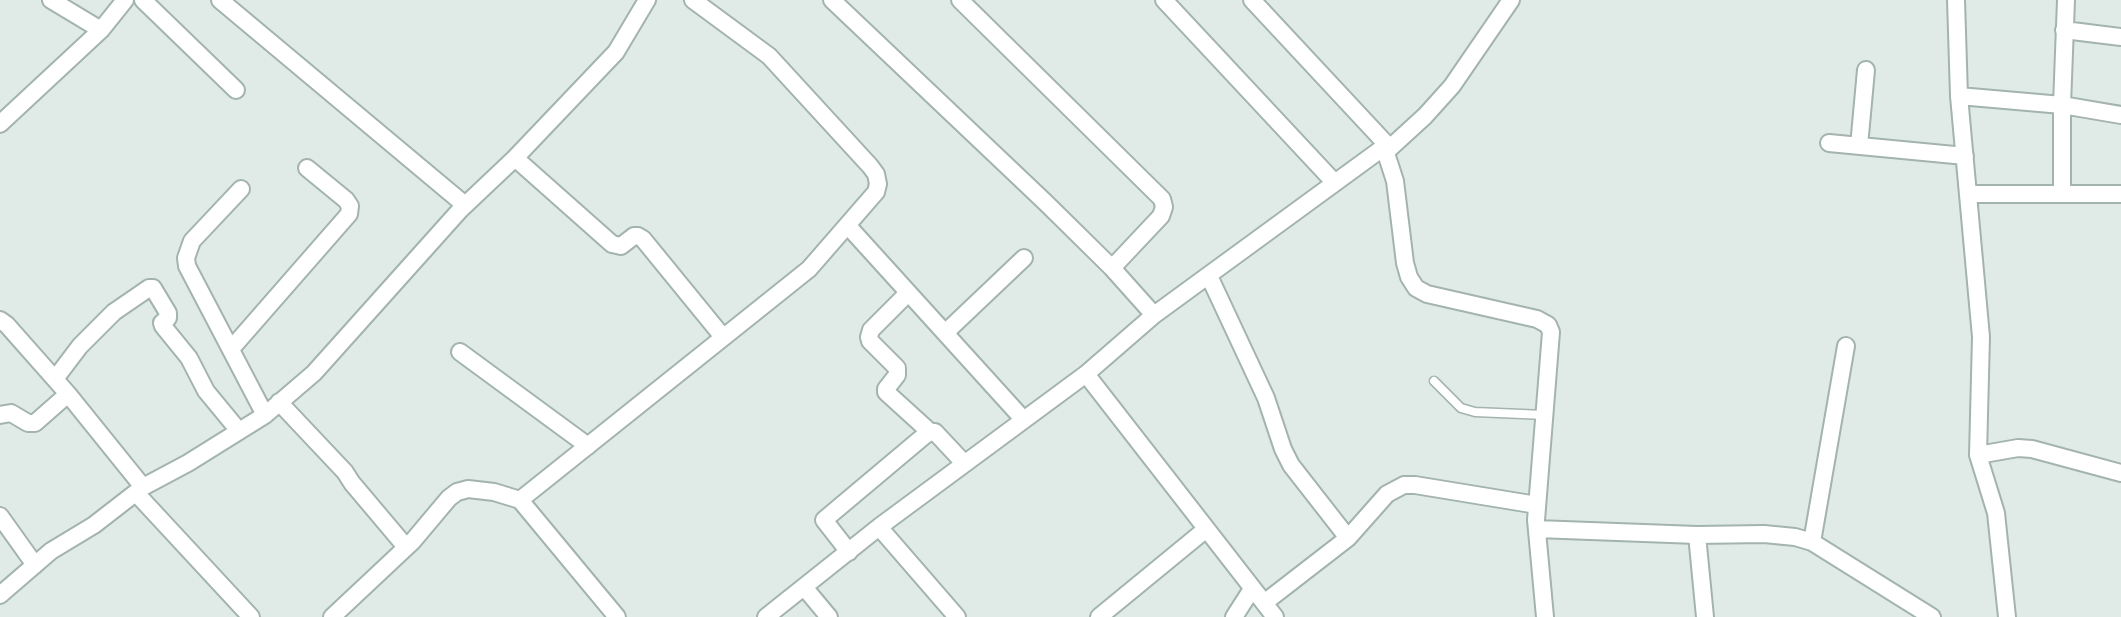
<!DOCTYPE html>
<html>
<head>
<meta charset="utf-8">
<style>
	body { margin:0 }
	canvas { display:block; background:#e0ebe8 }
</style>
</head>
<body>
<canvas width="2121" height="617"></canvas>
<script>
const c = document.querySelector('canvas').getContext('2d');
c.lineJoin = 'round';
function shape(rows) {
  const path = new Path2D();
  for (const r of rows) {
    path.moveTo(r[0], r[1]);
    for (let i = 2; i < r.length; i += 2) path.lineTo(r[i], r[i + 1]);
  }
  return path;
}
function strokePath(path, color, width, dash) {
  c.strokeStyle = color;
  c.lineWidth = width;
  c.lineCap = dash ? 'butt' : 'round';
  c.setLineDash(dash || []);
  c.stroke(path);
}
const lane = shape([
	[1434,381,1461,408,1475,412,1545,415]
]);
const street = shape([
	[51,0,101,30],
	[143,0,236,90],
	[220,0,465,205],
	[832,0,1045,202,1112,268,1154,315],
	[960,0,1162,199,1164,207,1161,216,1112,268],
	[1164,0,1335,183],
	[1252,0,1390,148],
	[1956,0,1959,96,1981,337,1978,455,1996,513,2007,617],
	[2064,30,2121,37],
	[1959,96,2062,105,2121,115],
	[0,124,101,30,125,0],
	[1829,143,1965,156],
	[1859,146,1866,70],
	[1384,147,1395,181,1405,263,1409,277,1416,288,1427,294,1537,319,1548,325,1551,332,1536,520,1545,617],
	[515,158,612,244,621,246,634,236,638,236,643,239,723,337],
	[241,189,192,241,186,258,187,266,265,415],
	[2062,193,2062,105,2066,0],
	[1970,194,2121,194],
	[848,226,1023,419],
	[1209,276,1266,398,1283,449,1291,465,1348,538],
	[908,293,871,330,869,337,870,341,897,368,897,375,886,389,886,392,930,432],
	[0,320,7,325,68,394,143,487],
	[945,333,1024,258],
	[231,349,349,214,350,206,346,200,307,168],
	[460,352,588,446],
	[1086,374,1275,617],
	[55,379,80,346,114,312,149,288,153,288,168,313,168,318,162,323,163,326,189,358,206,391,239,431],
	[279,402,345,472,352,483,406,547],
	[0,415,11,413,28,423,35,423,68,394],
	[1978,455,2018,448,2032,449,2121,473],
	[136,493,251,617],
	[520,500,809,269,876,192,878,184,876,174,870,166,769,56,693,0],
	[0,516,35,565],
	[879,527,957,617],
	[1537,529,1697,535,1764,534,1795,537,1812,542,1932,617],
	[1697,535,1705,617],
	[1812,542,1846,346],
	[849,552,824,520,924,436,930,432,935,432,964,463],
	[804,587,829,617],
	[0,595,51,551,94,525,143,487,188,463,265,415,314,373,460,210,515,158,616,52,647,0],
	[1264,603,1348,538,1387,494,1404,485,1415,485,1537,505],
	[332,617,412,542,449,498,457,492,468,489,494,492,520,500,617,617],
	[766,617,879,527,1086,374,1154,315,1384,147,1390,148,1425,116,1452,86,1511,0],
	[1099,617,1205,530],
	[1234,617,1252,589]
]);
strokePath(lane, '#a3b3af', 11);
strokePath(street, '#a3b3af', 20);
strokePath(lane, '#fff', 8);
strokePath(street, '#fff', 16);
</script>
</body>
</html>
